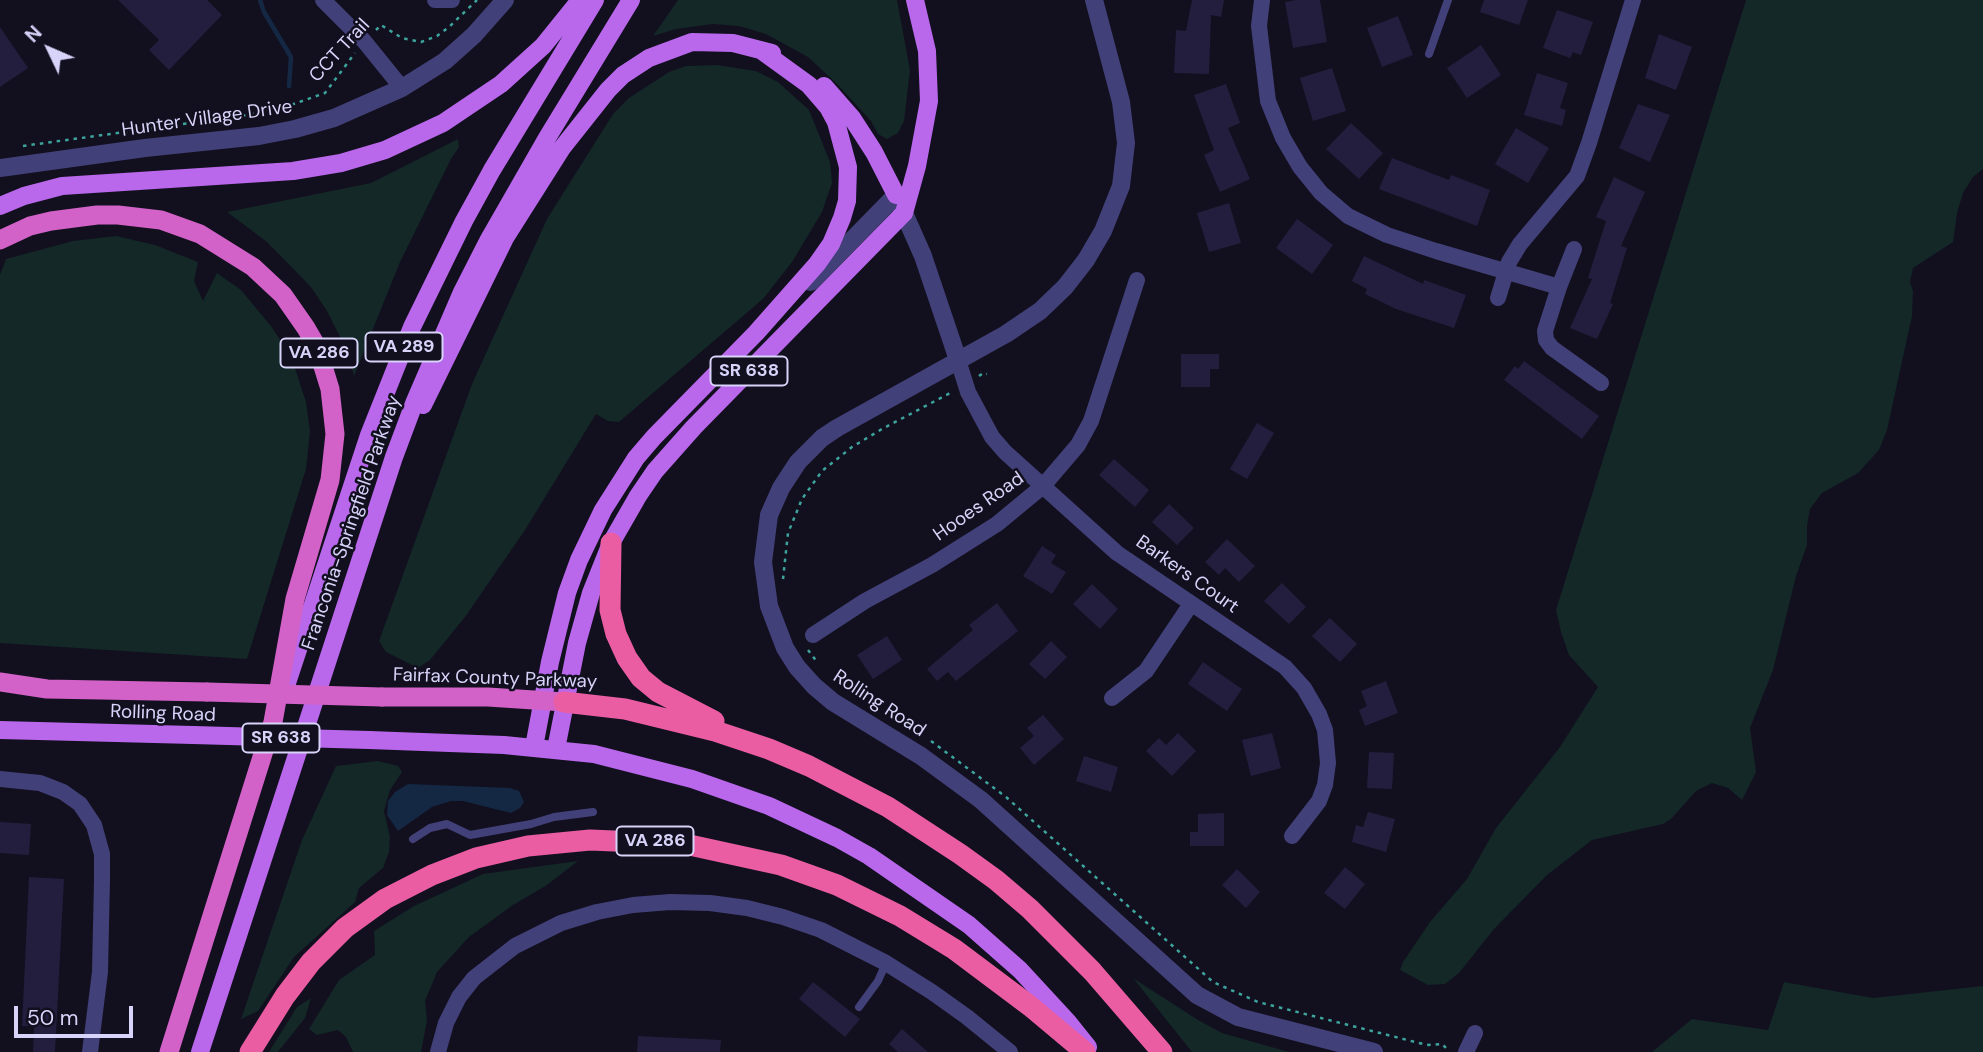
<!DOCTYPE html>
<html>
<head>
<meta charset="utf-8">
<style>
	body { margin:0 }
	#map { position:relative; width:1983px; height:1052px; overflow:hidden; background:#120f1f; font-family:"DM Sans",sans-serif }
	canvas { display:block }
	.north { position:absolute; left:14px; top:14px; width:70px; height:70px; -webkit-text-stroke:5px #120f1f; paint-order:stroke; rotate:314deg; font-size:19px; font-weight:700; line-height:28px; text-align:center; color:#d7d3f9 }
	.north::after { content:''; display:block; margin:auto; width:24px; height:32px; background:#d7d3f9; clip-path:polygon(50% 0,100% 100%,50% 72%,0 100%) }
	.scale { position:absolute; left:14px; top:1006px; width:119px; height:32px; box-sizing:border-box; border:4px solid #d7d3f9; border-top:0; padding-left:9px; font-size:21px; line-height:24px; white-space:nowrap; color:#d7d3f9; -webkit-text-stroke:5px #120f1f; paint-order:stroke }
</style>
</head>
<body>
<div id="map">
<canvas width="1983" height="1052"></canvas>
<div class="north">N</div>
<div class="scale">50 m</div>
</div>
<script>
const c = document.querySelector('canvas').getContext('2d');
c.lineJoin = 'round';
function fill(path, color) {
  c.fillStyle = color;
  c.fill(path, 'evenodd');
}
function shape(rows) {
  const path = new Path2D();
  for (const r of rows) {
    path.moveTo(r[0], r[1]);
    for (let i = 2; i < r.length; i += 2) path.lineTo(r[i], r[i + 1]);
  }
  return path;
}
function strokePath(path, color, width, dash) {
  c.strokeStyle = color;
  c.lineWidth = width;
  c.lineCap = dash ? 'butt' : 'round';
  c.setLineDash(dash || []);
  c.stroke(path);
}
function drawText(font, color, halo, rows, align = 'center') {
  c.font = font + ' "DM Sans",sans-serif';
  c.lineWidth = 5;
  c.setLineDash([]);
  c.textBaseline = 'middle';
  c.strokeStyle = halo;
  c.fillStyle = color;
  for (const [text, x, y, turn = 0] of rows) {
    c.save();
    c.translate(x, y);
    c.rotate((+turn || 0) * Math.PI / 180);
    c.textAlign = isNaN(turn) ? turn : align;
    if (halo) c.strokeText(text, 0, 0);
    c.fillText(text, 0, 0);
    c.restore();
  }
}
fill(shape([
	[678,0,897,0,910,70,904,121,898,133,887,139,878,134,871,121,837,84,808,57,766,34,739,26,713,24,676,29,653,36],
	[1746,0,1983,0,1983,169,1973,177,1963,193,1957,213,1953,242,1913,268,1910,282,1913,291,1912,316,1887,430,1879,450,1858,473,1822,493,1810,509,1807,526,1807,545,1796,576,1773,670,1750,728,1756,772,1742,800,1728,788,1712,783,1696,791,1671,819,1663,824,1592,840,1547,875,1494,929,1459,973,1445,984,1428,985,1400,970,1403,962,1430,922,1467,879,1496,828,1560,747,1598,687,1569,655,1561,632,1556,610],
	[717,65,756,71,778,82,809,110,830,162,832,183,822,212,792,262,763,299,619,422,608,421,596,414,525,530,465,617,430,660,418,668,386,652,379,641,472,384,547,219,613,114,629,98,669,72,686,66],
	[458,139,459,147,451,159,400,262,354,376,346,349,327,311,311,287,267,242,227,212,371,183],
	[116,236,155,245,198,262,194,281,203,301,217,273,241,290,271,326,291,356,306,402,310,431,306,469,247,659,0,643,0,275,6,259,73,241],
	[378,761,398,766,402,772,390,790,384,811,390,837,389,852,383,868,359,888,355,902,294,957,258,1011,241,1019,302,840,336,766],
	[578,861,547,885,513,905,469,937,437,972,425,1001,427,1021,421,1052,353,1052,346,1037,338,1030,317,1035,309,1029,339,980,375,955,374,931,414,906,483,874],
	[1133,978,1198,1020,1222,1033,1289,1052,1192,1052],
	[1784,982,1873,998,1983,986,1983,1052,1652,1052,1692,1019,1768,1030],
	[311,998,305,1018,278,1052,269,1052,297,1007]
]), '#132827');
fill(shape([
	[408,784,510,788,519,791,524,802,520,808,511,813,463,801,451,801,432,807,398,831,387,815,388,801,395,792]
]), '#152843');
strokePath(shape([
	[260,0,264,12,291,57,289,86]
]), '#152843', 4.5);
fill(shape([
	[118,0,207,0,222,15,169,70,149,50,159,40],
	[1192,0,1224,0,1221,17,1211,15,1209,74,1174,73,1176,30,1186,31],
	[1296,0,1320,0,1327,42,1293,48,1285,2],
	[1484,0,1528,0,1519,25,1480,12],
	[1557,10,1593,22,1581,55,1573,52,1570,58,1543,48],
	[1398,16,1413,55,1382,67,1367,28],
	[0,27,28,68,0,87],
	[1659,34,1692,47,1676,90,1645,78],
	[1481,45,1501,75,1467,98,1447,68],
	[1332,68,1346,111,1313,121,1300,78],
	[1537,73,1568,83,1560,108,1566,110,1562,126,1524,115],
	[1226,84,1240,123,1228,128,1250,179,1220,192,1204,155,1214,150,1194,95],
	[1638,104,1670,115,1650,162,1619,148],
	[1351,123,1383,153,1359,179,1326,149],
	[1516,128,1549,148,1528,183,1495,164],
	[1392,158,1449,180,1451,175,1490,190,1477,226,1379,189],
	[1614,177,1645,192,1621,246,1627,248,1610,303,1613,304,1597,339,1570,328,1592,279,1588,278,1606,221,1596,217],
	[1229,203,1241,243,1209,252,1197,213],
	[1297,219,1333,245,1312,274,1276,248],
	[1364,256,1423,284,1424,280,1466,295,1454,328,1396,309,1365,294,1367,289,1352,281],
	[1181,354,1219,354,1219,369,1210,369,1210,387,1181,387],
	[1524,361,1599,416,1582,439,1504,380,1515,366,1518,369],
	[1257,423,1274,433,1247,479,1230,469],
	[1114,459,1149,490,1135,507,1099,475],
	[1169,504,1194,528,1177,545,1152,522],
	[1227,539,1255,566,1239,582,1225,568,1219,575,1205,562],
	[1042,546,1056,555,1051,563,1066,572,1052,594,1023,576],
	[1282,583,1306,607,1289,624,1264,601],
	[1092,584,1118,609,1100,629,1073,604],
	[997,603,1018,631,956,681,948,672,937,681,927,669,973,630,969,625],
	[1330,618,1357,644,1340,662,1312,636],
	[887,636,902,660,873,679,857,655],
	[1051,641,1067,657,1045,679,1029,664],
	[1203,662,1242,689,1227,711,1188,684],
	[1386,681,1398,713,1365,726,1359,710,1367,706,1361,691],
	[1043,715,1064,739,1034,765,1020,748,1034,736,1027,728],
	[1178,733,1196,751,1172,776,1146,751,1159,738,1166,745],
	[1272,733,1281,768,1251,776,1242,740],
	[1369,752,1394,753,1392,789,1367,788],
	[1084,756,1118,767,1111,792,1076,781],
	[1368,812,1395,819,1386,852,1352,842,1356,825,1363,827],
	[1224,813,1224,846,1190,846,1190,832,1198,832,1198,814],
	[0,822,31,824,29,855,0,853],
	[1345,867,1365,884,1345,909,1324,893],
	[1237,869,1260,892,1246,908,1222,885],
	[29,877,64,879,55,1052,33,1052,34,1026,22,1026],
	[813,982,860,1019,845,1037,799,999],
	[902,1029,928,1052,898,1052,889,1044],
	[638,1036,721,1040,720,1052,637,1052]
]), '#241e3e');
strokePath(shape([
	[376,30,381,25,402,38,421,42,437,36,449,27,477,0],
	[23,146,248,115,285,107,325,93,355,53],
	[979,376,983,373,987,374],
	[783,579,788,533,802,499,822,471,852,447,882,429,952,392],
	[808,650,817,662],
	[931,741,1006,797,1213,982,1258,1002,1427,1045,1442,1044,1449,1051]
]), '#3da49c', 2.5, [3.5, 5]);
strokePath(shape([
	[1429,54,1448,0],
	[413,839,430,828,447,824,470,835,531,824,554,817,593,812],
	[859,1007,878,981,886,963]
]), '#424078', 8);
strokePath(shape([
	[323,0,364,41,402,88],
	[435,0,452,0],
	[1262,0,1259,26,1268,101,1283,138,1300,167,1321,193,1348,216,1387,235,1436,251,1559,287,1574,249],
	[1559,287,1545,331,1546,340,1552,348,1601,383],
	[1498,298,1509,262,1520,244,1577,176,1589,143,1633,0],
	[958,360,968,392,992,437,1005,452,1117,553,1285,667,1304,688,1319,714,1325,730,1328,763,1325,785,1319,801,1292,836],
	[813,635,865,601,932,565,997,524,1043,486,1078,445,1091,421,1137,280],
	[1112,698,1146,671,1191,604],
	[0,779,40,783,63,792,80,804,94,825,102,854,102,880,100,972,90,1052],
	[438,1052,446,1023,459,997,474,978,515,946,561,923,597,912,633,905,670,902,710,903,747,908,783,917,821,930,886,963,932,992,967,1017,1010,1052],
	[1466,1052,1475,1033]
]), '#424078', 16);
strokePath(shape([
	[1094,0,1121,102,1126,143,1121,186,1103,231,1086,260,1065,287,1040,311,1006,334,837,428,822,438,798,462,781,488,769,515,763,562,769,606,785,648,797,667,814,686,833,702,921,756,981,800,1197,995,1238,1017,1374,1052],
	[0,168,145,148,259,136,295,129,334,118,402,88,445,61,474,35,505,0],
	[811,282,896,195,923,256,958,360]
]), '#424078', 18);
strokePath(shape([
	[824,86,852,118,874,152,896,195],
	[0,206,24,196,62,186,293,171,341,163,385,150,443,123,501,84,543,46,580,0],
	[423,405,505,238,562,148,608,90,623,75,649,58,692,42,733,43,772,53],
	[286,686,369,435,412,327,464,221,492,170,595,0],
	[0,730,193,735],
	[369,740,504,745,594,754,692,779,769,806,837,838,869,856,969,925,1020,970,1068,1022,1088,1047],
	[534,747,550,662,567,593,579,560,603,510,636,458,654,437,756,333,817,264,831,244,842,218,847,201,848,167,836,122,828,107,809,85,762,51],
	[556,749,577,643,591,593,611,543,638,496,655,471,694,427,904,213,917,166,929,101,927,51,915,0],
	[200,1052,394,457,415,401,462,292,488,241,547,138,631,0]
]), '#b968ec', 18);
strokePath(shape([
	[0,240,30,226,51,221,97,215,118,215,161,220,200,234,253,267,283,295,306,328,317,347,330,389,335,434,330,480,295,599,273,722,169,1052],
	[0,682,47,689,207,692],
	[382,697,488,697,564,702]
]), '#d262c7', 19);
strokePath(shape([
	[611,543,610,610,616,634,627,658,641,678,658,692,714,721],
	[564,702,625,709,715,731,769,749,809,766,888,807,960,854,996,880,1030,909,1092,971,1162,1052],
	[250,1052,285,996,311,962,345,928,385,899,432,875,476,858,528,846,590,840,685,844,781,865,837,885,900,916,954,949,1030,1006,1085,1052]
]), '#ea5da2', 21);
strokePath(shape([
	[193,735,369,740]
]), '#b968ec', 18);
strokePath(shape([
	[207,692,382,697]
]), '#d262c7', 19);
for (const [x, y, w] of [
	[404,347,77],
	[319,353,77],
	[749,371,77],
	[281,738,77],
	[655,841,77]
]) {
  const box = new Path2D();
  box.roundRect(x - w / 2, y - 14.5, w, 29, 5);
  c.fillStyle = '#120f1f';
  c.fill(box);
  strokePath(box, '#d7d3f9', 2);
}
drawText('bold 18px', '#d7d3f9', null, [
	["VA 289",404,347],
	["VA 286",319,353],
	["SR 638",749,371],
	["SR 638",281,738],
	["VA 286",655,841]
]);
drawText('19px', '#d7d3f9', '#120f1f', [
	["CCT Trail",340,51,-47],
	["Hunter Village Drive",207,119,-8],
	["Hooes Road",979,507,-35],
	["Franconia-Springfield Parkway",352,523,-71],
	["Barkers Court",1187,575,35],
	["Fairfax County Parkway",495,679,2],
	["Rolling Road",879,704,33],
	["Rolling Road",163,714,2]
]);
</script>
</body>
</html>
